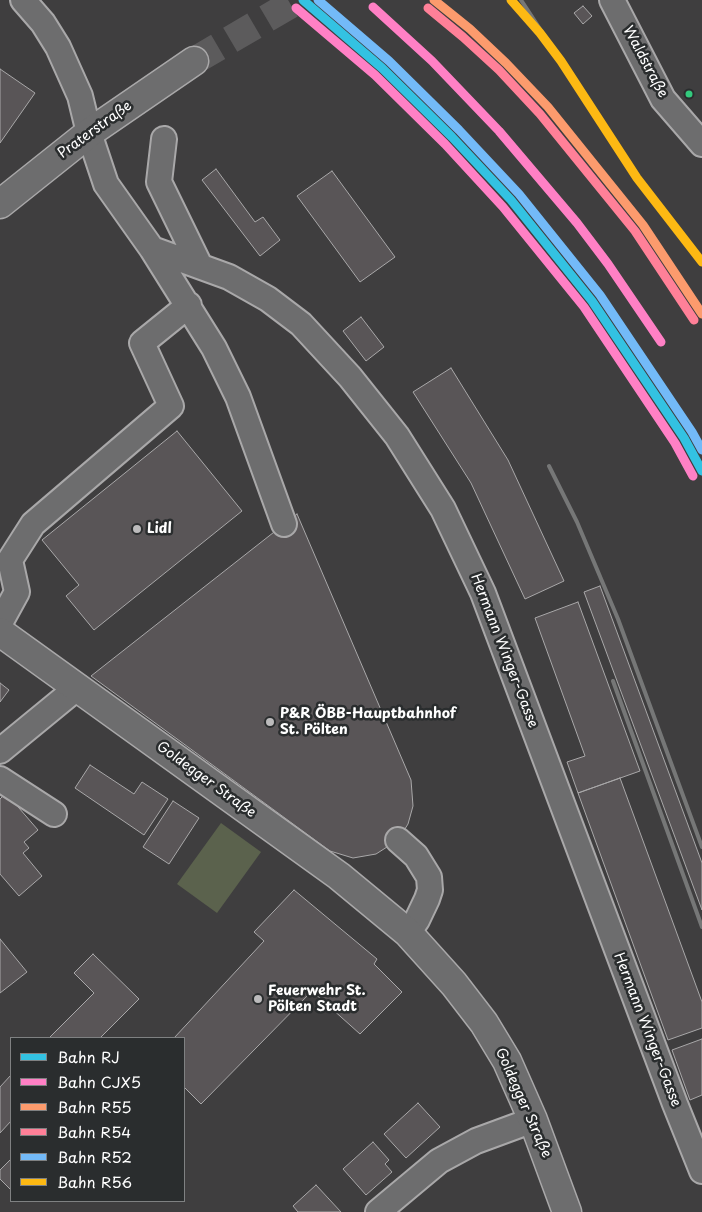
<!DOCTYPE html>
<html>
<head>
<meta charset="utf-8">
<style>
	body { margin:0 }
	#map { position:relative; width:702px; height:1212px; overflow:hidden; background:#3f3e3f; font-family:"Playpen Sans",sans-serif }
	canvas { display:block }
	.legend { position:absolute; left:10px; top:1037px; width:175px; height:165px; box-sizing:border-box; background:#2a2d2e; border:1px solid #7f8182; margin:0; padding:6px 9px; list-style:none; font-size:15px; color:#fff }
	.legend li { display:flex; align-items:center; gap:10px; height:25px }
	.legend b { width:25px; border:1px solid #7f8182 }
</style>
</head>
<body>
<div id="map">
<canvas width="702" height="1212"></canvas>
<ul class="legend">
<li><b style="height:6px;background:#33c2e2"></b>Bahn RJ</li>
<li><b style="height:6px;background:#ff80c5"></b>Bahn CJX5</li>
<li><b style="height:6px;background:#fc9b6d"></b>Bahn R55</li>
<li><b style="height:6px;background:#ff8098"></b>Bahn R54</li>
<li><b style="height:6px;background:#73baf8"></b>Bahn R52</li>
<li><b style="height:6px;background:#fdb913"></b>Bahn R56</li>
</ul>
</div>
<script>
const c = document.querySelector('canvas').getContext('2d');
c.lineJoin = 'round';
function fill(path, color) {
  c.fillStyle = color;
  c.fill(path, 'evenodd');
}
function shape(rows) {
  const path = new Path2D();
  for (const r of rows) {
    path.moveTo(r[0], r[1]);
    for (let i = 2; i < r.length; i += 2) path.lineTo(r[i], r[i + 1]);
  }
  return path;
}
function strokePath(path, color, width, dash) {
  c.strokeStyle = color;
  c.lineWidth = width;
  c.lineCap = dash ? 'butt' : 'round';
  c.setLineDash(dash || []);
  c.stroke(path);
}
function drawText(font, color, halo, rows, align = 'center') {
  c.font = font + ' "Playpen Sans",sans-serif';
  c.lineWidth = 5;
  c.setLineDash([]);
  c.textBaseline = 'middle';
  c.strokeStyle = halo;
  c.fillStyle = color;
  for (const [text, x, y, turn = 0] of rows) {
    c.save();
    c.translate(x, y);
    c.rotate((+turn || 0) * Math.PI / 180);
    c.textAlign = isNaN(turn) ? turn : align;
    if (halo) c.strokeText(text, 0, 0);
    c.fillText(text, 0, 0);
    c.restore();
  }
}
fill(shape([
	[221,823,261,852,217,913,177,884]
]), '#5b624d');
const building = shape([
	[583,6,592,16,583,24,574,13,583,6],
	[0,69,35,93,0,143,0,69],
	[216,169,255,222,263,217,280,240,260,256,202,180,216,169],
	[332,171,395,257,360,282,297,196,332,171],
	[361,317,384,347,366,361,343,331,361,317],
	[451,368,508,460,564,581,525,599,471,483,413,392,451,368],
	[177,431,242,511,94,630,66,596,79,585,42,540,177,431],
	[297,514,411,780,413,806,408,824,398,840,376,854,353,858,330,851,91,676,297,514],
	[600,586,702,863,702,910,584,592,600,586],
	[578,602,640,771,578,793,567,762,585,756,535,618,578,602],
	[0,683,9,690,0,702,0,683],
	[90,765,134,794,142,782,168,799,144,835,75,788,90,765],
	[620,778,702,1002,702,1028,668,1040,578,793,620,778],
	[6,793,38,830,24,842,29,848,23,853,42,876,19,896,0,874,0,799,6,793],
	[173,801,199,818,169,864,143,847,173,801],
	[294,890,377,959,374,964,402,992,360,1034,312,991,201,1104,184,1087,184,1038,174,1038,264,941,254,932,294,890],
	[0,939,27,972,0,993,0,939],
	[93,954,139,999,100,1038,49,1038,94,993,74,973,93,954],
	[702,1039,702,1095,690,1100,672,1050,702,1039],
	[11,1075,11,1121,0,1133,0,1087,11,1075],
	[418,1103,440,1127,406,1158,384,1134,418,1103],
	[373,1142,389,1160,385,1164,392,1172,366,1195,343,1169,373,1142],
	[11,1159,11,1190,0,1179,0,1170,11,1159],
	[316,1185,341,1212,298,1212,293,1206,316,1185]
]);
fill(building, '#595557');
strokePath(building, '#a9a8a9', 1);
strokePath(shape([
	[194,61,298,0]
]), '#5c5b5c', 28, [28, 14]);
const minor = shape([
	[23,0,43,23,58,47,80,96,89,133,106,184,152,249,214,348,238,397,284,524],
	[612,0,663,99,702,144],
	[164,139,159,182,200,266],
	[152,249,229,277,268,299,301,324,350,377,397,436,443,509,483,593,675,1104,702,1171],
	[0,623,17,592,10,560,33,524,171,406,142,343,189,305],
	[0,751,78,687],
	[0,779,54,814],
	[398,840,416,856,429,877,430,890,427,899,417,920,408,933],
	[378,1212,439,1161,476,1141,533,1120]
]);
const major = shape([
	[0,204,89,133,194,61],
	[0,632,339,876,408,933,454,984,484,1023,507,1061,533,1120,567,1212]
]);
strokePath(minor, '#a9a8a9', 28);
strokePath(major, '#a9a8a9', 31);
strokePath(minor, '#6d6d6e', 24);
strokePath(major, '#6d6d6e', 28);
strokePath(shape([
	[521,0,561,61],
	[549,466,577,522,618,619,702,847],
	[613,681,702,927]
]), '#767777', 4);
strokePath(shape([
	[303,0,382,68,452,137,511,200,592,301,684,438,702,471]
]), '#33c2e2', 9);
strokePath(shape([
	[373,7,432,61,499,131,577,223,608,264,661,342],
	[296,8,375,75,445,144,503,207,584,307,675,443,693,476]
]), '#ff80c5', 9);
strokePath(shape([
	[434,0,470,29,506,63,548,107,643,225,702,314]
]), '#fc9b6d', 9);
strokePath(shape([
	[428,8,463,37,499,70,540,114,635,231,694,320]
]), '#ff8098', 9);
strokePath(shape([
	[318,0,389,61,459,130,519,194,600,295,692,432,702,450]
]), '#73baf8', 9);
strokePath(shape([
	[511,0,540,33,561,61,637,178,702,262]
]), '#fdb913', 9);
for (const [x, y, r, color] of [
	[689,94,4.5,"#33ca7d"],
	[137,529,5,"#bcbbbc"],
	[270,722,5,"#bcbbbc"],
	[258,999,5,"#bcbbbc"]
]) {
  const dot = new Path2D();
  dot.arc(x, y, r, 0, 2 * Math.PI);
  c.fillStyle = color;
  c.fill(dot);
  strokePath(dot, '#2a2d2e', 2);
}
drawText('14px', '#fff', '#2a2d2e', [
	["Waldstraße",645,62,62],
	["Praterstraße",95,130,-36],
	["Hermann Winger-Gasse",504,651,69],
	["Goldegger Straße",206,780,36],
	["Hermann Winger-Gasse",647,1030,69],
	["Goldegger Straße",523,1103,66]
]);
drawText('bold 14px', '#fff', '#2a2d2e', [
	["Lidl",147,529],
	["P&R ÖBB-Hauptbahnhof",280,714],
	["St. Pölten",280,730],
	["Feuerwehr St.",268,991],
	["Pölten Stadt",268,1007]
], 'left');
</script>
</body>
</html>
